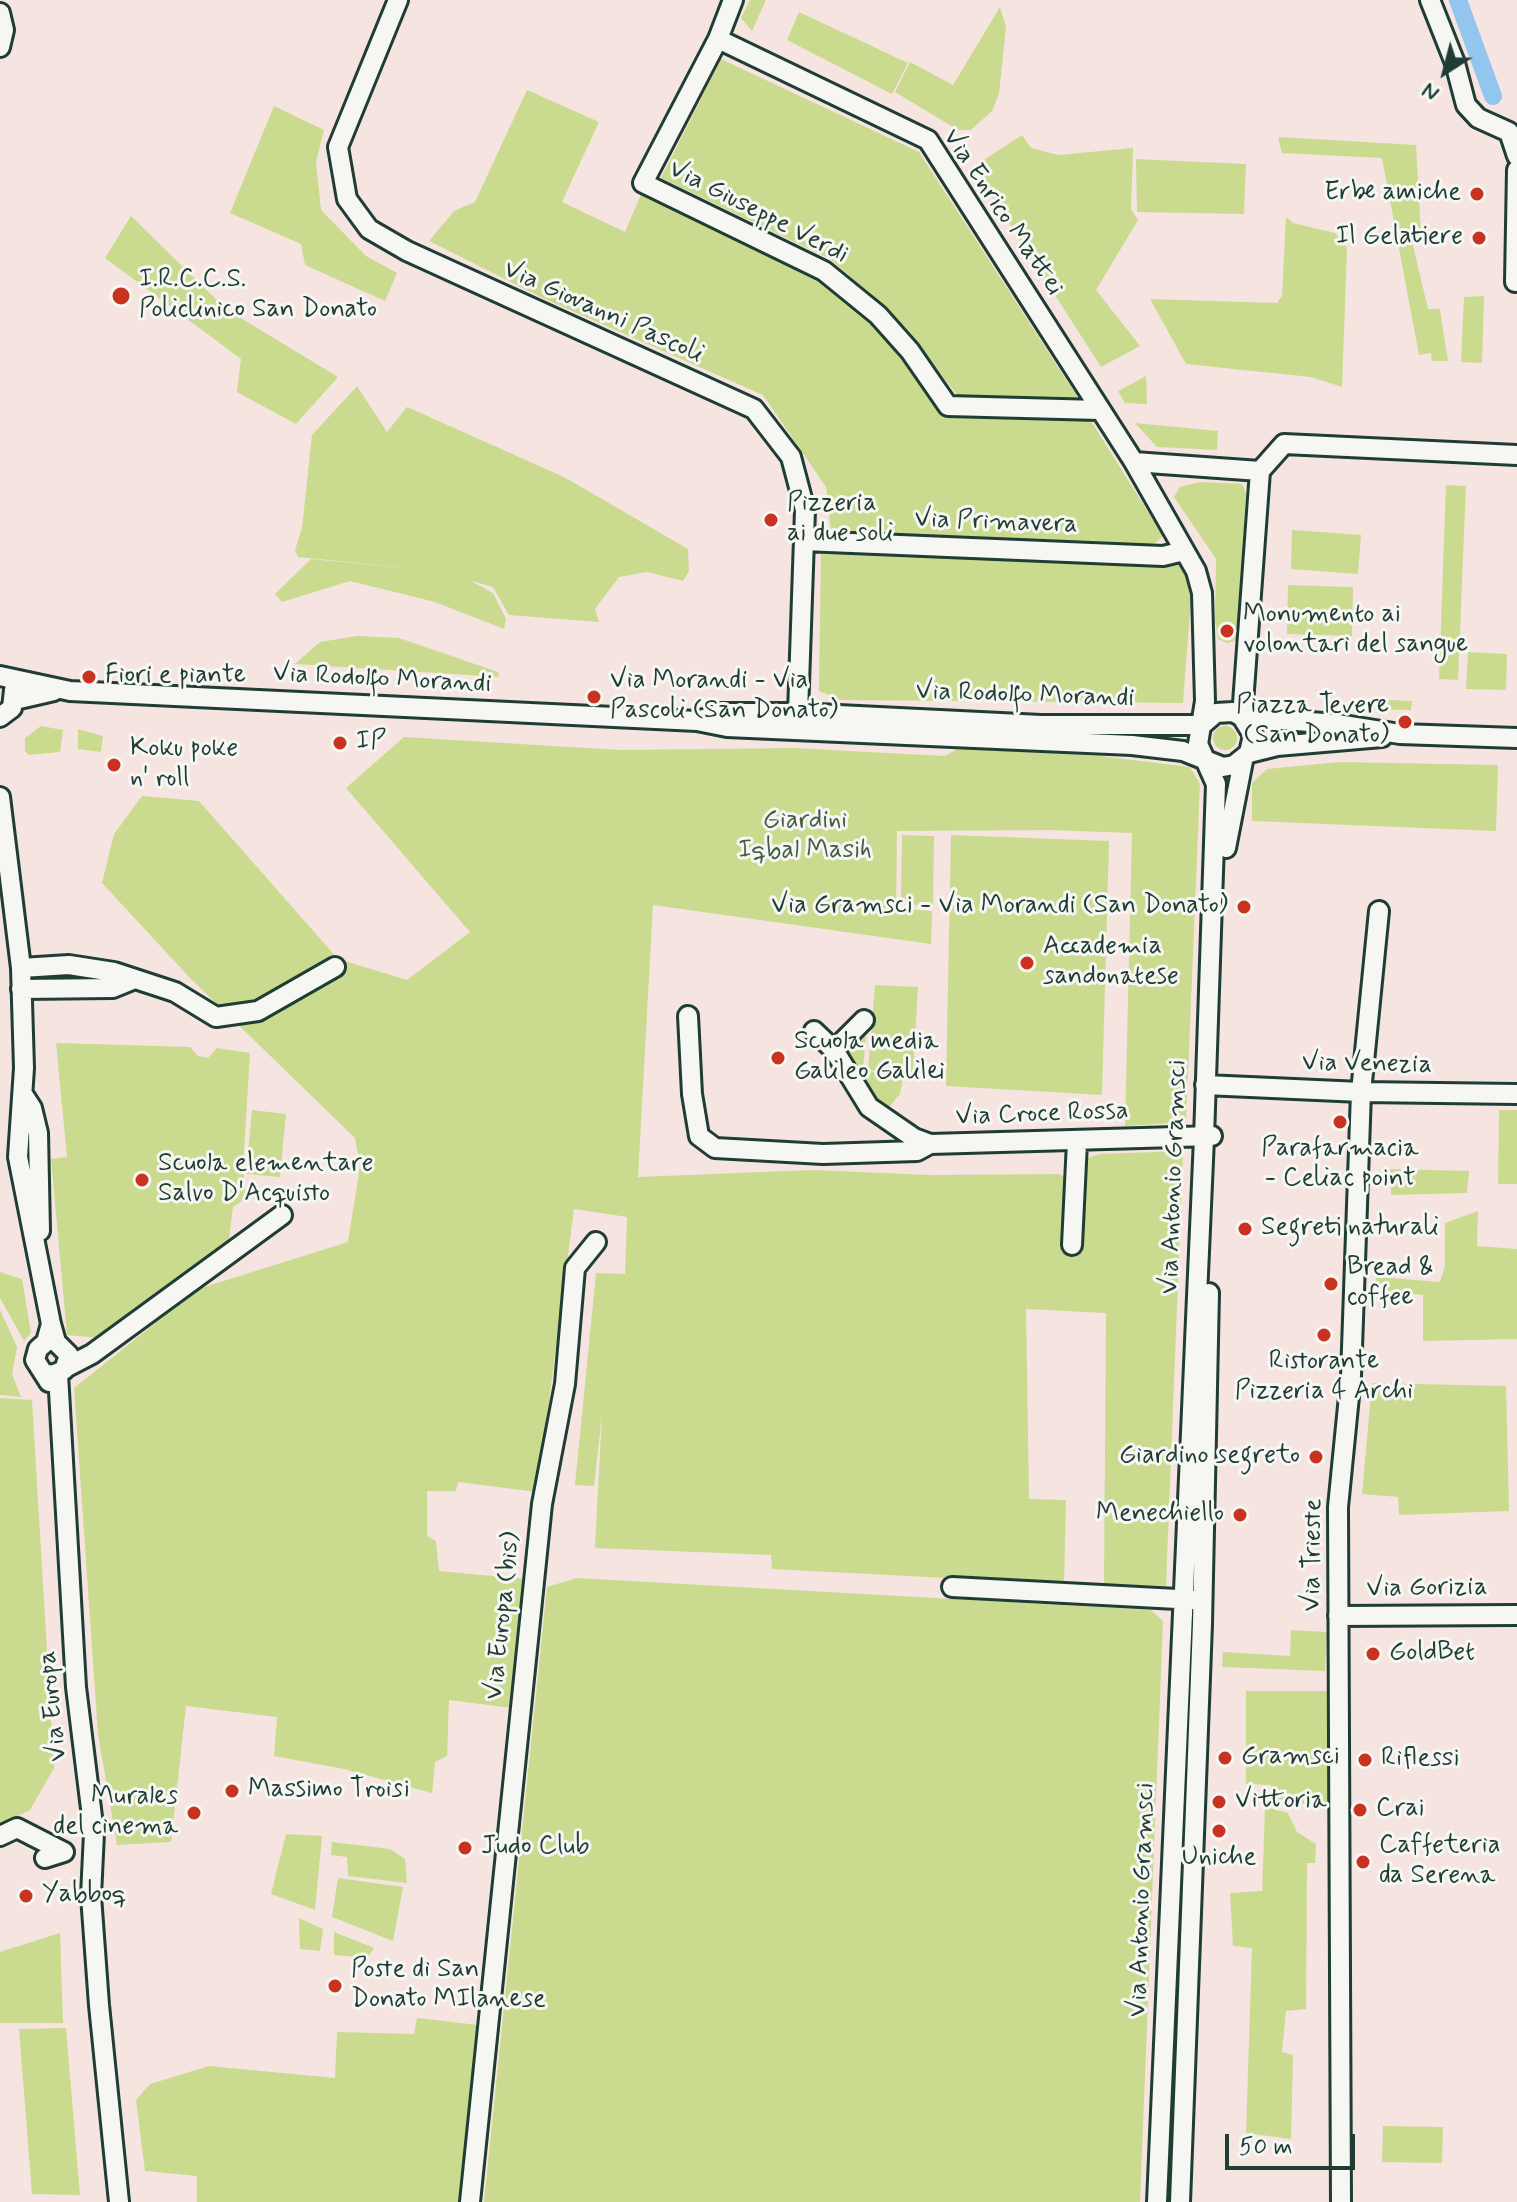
<!DOCTYPE html>
<html>
<head>
<meta charset="utf-8">
<style>
	body { margin:0 }
	#map { position:relative; width:1517px; height:2202px; overflow:hidden; background:#f6e4e0; font-family:Mynerve,sans-serif }
	canvas { display:block }
	.north { position:absolute; left:1405px; top:32px; width:80px; height:80px; -webkit-text-stroke:6px #f6f6f2; paint-order:stroke; rotate:216deg; font-size:22px; font-weight:700; line-height:32px; text-align:center; color:#1f3d34 }
	.north::after { content:''; display:block; margin:auto; width:28px; height:36px; background:#1f3d34; clip-path:polygon(50% 0,100% 100%,50% 72%,0 100%) }
	.scale { position:absolute; left:1225px; top:2134px; width:130px; height:36px; box-sizing:border-box; border:4px solid #1f3d34; border-top:0; padding-left:10px; font-size:24px; line-height:28px; white-space:nowrap; color:#1f3d34; -webkit-text-stroke:6px #f6f6f2; paint-order:stroke }
</style>
</head>
<body>
<div id="map">
<canvas width="1517" height="2202"></canvas>
<div class="north">N</div>
<div class="scale">50 m</div>
</div>
<script>
const c = document.querySelector('canvas').getContext('2d');
c.lineJoin = 'round';
function fill(path, color) {
  c.fillStyle = color;
  c.fill(path, 'evenodd');
}
function shape(rows) {
  const path = new Path2D();
  for (const r of rows) {
    if (r.length === 3) {
      path.moveTo(r[0] + r[2], r[1]);
      path.arc(r[0], r[1], r[2], 0, 2 * Math.PI);
      continue;
    }
    path.moveTo(r[0], r[1]);
    for (let i = 2; i < r.length; i += 2) path.lineTo(r[i], r[i + 1]);
  }
  return path;
}
function strokePath(path, color, width, dash) {
  c.strokeStyle = color;
  c.lineWidth = width;
  c.lineCap = dash ? 'butt' : 'round';
  c.setLineDash(dash || []);
  c.stroke(path);
}
function drawText(font, color, halo, rows, align = 'center') {
  c.font = font + ' Mynerve,sans-serif';
  c.lineWidth = 6;
  c.setLineDash([]);
  c.textBaseline = 'middle';
  c.strokeStyle = halo;
  c.fillStyle = color;
  for (const [text, x, y, turn = 0] of rows) {
    c.save();
    c.translate(x, y);
    c.rotate((+turn || 0) * Math.PI / 180);
    c.textAlign = isNaN(turn) ? turn : align;
    if (halo) c.strokeText(text, 0, 0);
    c.fillText(text, 0, 0);
    c.restore();
  }
}
fill(shape([
	[750,0,766,0,752,31,741,18],
	[1000,7,1006,27,999,94,992,111,971,130,958,130,895,92,910,62,953,85],
	[799,12,908,63,892,94,787,40],
	[721,59,919,152,1080,401,1024,404,958,396,893,314,830,259,661,178],
	[527,90,599,122,562,202,625,232,643,190,821,275,871,318,941,413,1091,421,1163,536,1154,545,831,532,826,487,763,395,545,299,429,241,454,211,475,202],
	[274,106,324,130,316,162,321,210,366,256,397,273,385,301,305,265,301,244,230,213],
	[1022,135,1031,148,1058,155,1133,148,1131,209,1138,220,1096,290,1140,346,1101,367,973,167],
	[1278,137,1416,145,1421,235,1411,237,1428,309,1440,309,1448,361,1432,361,1431,353,1419,355,1382,158,1282,153],
	[1136,159,1246,164,1244,214,1137,212],
	[131,216,226,309,338,377,296,424,237,392,241,359,105,258],
	[1286,217,1293,223,1335,233,1347,248,1342,387,1311,377,1186,364,1150,299,1277,303,1282,296],
	[1484,296,1482,363,1461,362,1464,297],
	[1146,376,1147,404,1125,403,1118,391],
	[357,386,387,432,407,407,564,477,688,549,689,571,683,581,647,572,619,577,595,609,599,622,509,615,493,587,469,580,493,593,506,619,504,629,435,602,350,581,282,602,275,594,311,559,428,570,298,557,295,550,302,528,312,435],
	[1135,423,1218,431,1217,450,1157,447],
	[1200,482,1242,484,1246,493,1237,640,1227,643,1218,639,1215,620,1216,559,1174,497,1180,487],
	[1446,485,1466,486,1458,680,1439,679],
	[1292,530,1361,535,1358,574,1291,569],
	[821,548,1182,564,1191,599,1183,703,840,700,819,691],
	[1288,585,1353,587,1352,636,1287,634],
	[357,636,399,638,498,672,499,677,295,664,320,642],
	[1468,652,1507,654,1506,690,1466,689],
	[1366,699,1412,701,1411,710,1366,709],
	[41,726,63,730,60,752,29,755,25,751,25,738],
	[1225,738,12],
	[78,729,103,736,101,752,78,749],
	[404,737,620,750,793,748,945,756,959,748,1100,756,1190,767,1200,784,1186,1122,1125,1126,1132,833,1050,830,897,831,896,908,932,911,931,944,653,905,638,1177,813,1170,929,1175,1059,1174,1081,1185,1085,1159,1099,1154,1183,1151,1166,1586,1104,1584,1106,1313,1026,1309,1029,1499,1066,1500,1064,1584,772,1569,771,1555,595,1548,602,1414,594,1486,575,1485,596,1273,625,1274,627,1217,574,1209,537,1492,458,1482,456,1491,427,1491,427,1536,436,1541,439,1571,525,1579,512,1708,449,1700,447,1756,435,1762,432,1793,344,1769,274,1756,277,1717,186,1706,171,1842,117,1845,98,1734,74,1388,198,1289,348,1242,360,1166,355,1138,191,979,102,883,114,834,142,796,199,801,338,959,407,980,470,932,346,788],
	[1339,762,1498,765,1496,831,1252,821,1252,783,1267,769],
	[902,835,934,836,933,907,901,903],
	[951,835,1109,841,1102,1095,946,1086],
	[875,985,918,987,913,1075,868,1070],
	[866,1035,863,1070,903,1077,900,1094,886,1111,846,1054],
	[56,1043,190,1047,198,1056,208,1058,217,1048,250,1053,243,1167,246,1198,233,1207,229,1239,100,1338,67,1335,51,1159,67,1157],
	[252,1110,286,1114,280,1177,246,1174],
	[1499,1110,1517,1110,1517,1184,1498,1184],
	[1390,1169,1469,1171,1467,1193,1391,1195],
	[1478,1211,1477,1246,1517,1249,1517,1339,1423,1341,1423,1295,1376,1289,1376,1277,1440,1282,1445,1266,1445,1223],
	[0,1272,22,1279,31,1333,24,1341,0,1298],
	[0,1310,17,1347,12,1374,21,1397,0,1395],
	[1372,1383,1506,1386,1509,1511,1399,1515,1398,1497,1362,1494],
	[0,1398,32,1400,54,1768,30,1810,0,1825],
	[577,1578,1151,1610,1163,1621,1140,2202,484,2202,547,1587],
	[1291,1630,1327,1632,1325,1671,1222,1667,1223,1652,1290,1656],
	[1246,1691,1329,1691,1328,1803,1273,1804,1271,1785,1246,1784],
	[1265,1807,1288,1813,1297,1832,1316,1844,1315,1863,1307,1863,1306,2009,1286,2011,1282,2052,1293,2055,1291,2139,1246,2133,1252,1948,1233,1946,1230,1893,1262,1891],
	[286,1834,322,1836,315,1910,271,1894],
	[332,1842,390,1849,405,1859,407,1883,348,1876,347,1857,331,1855],
	[338,1878,403,1887,393,1941,332,1917],
	[299,1918,323,1929,320,1951,300,1949],
	[334,1932,374,1948,367,1958,334,1955],
	[60,1933,63,2023,0,2023,0,1952],
	[417,2018,478,2025,461,2202,197,2202,197,2176,145,2171,136,2100,150,2084,209,2066,335,2078,337,2032,414,2034],
	[66,2028,80,2195,32,2194,19,2029],
	[1383,2126,1443,2127,1442,2163,1382,2162]
]), '#cadb8f');
strokePath(shape([
	[1458,0,1493,96]
]), '#92c6ef', 18);
const minor = shape([
	[398,0,338,147,347,199,369,229,407,251,754,409,791,457,805,510,798,713],
	[733,0,718,39,928,140,1134,462],
	[1430,0,1455,63,1466,105,1478,118,1509,132,1517,156],
	[0,13,4,30,0,47],
	[718,39,643,183,824,271,878,315,910,351,948,406,1099,410],
	[1515,282,1517,170],
	[1260,471,1284,444,1517,455],
	[804,541,1163,556,1184,551],
	[0,676,70,691,614,717,697,721,727,727,1132,745,1183,751,1223,767,1234,765,1249,753,1253,735,1242,717,1233,712,1216,713,1202,725],
	[15,700,54,691],
	[0,717,12,708,14,690],
	[1242,717,1337,724,1400,734,1517,738],
	[698,721,721,713,798,713,1041,725,1202,725],
	[1249,753,1277,746,1382,737],
	[0,797,21,968,24,1068,18,1157,51,1324,56,1342,69,1355,64,1370,52,1375,44,1373],
	[1226,848,1243,761],
	[21,968,69,965,114,972,175,992,216,1017,258,1011,335,967],
	[21,989,113,988,135,979],
	[688,1016,692,1094,699,1136,715,1148,823,1154,917,1151,930,1144],
	[814,1031,834,1050,869,1107,914,1138,930,1144,1212,1136],
	[834,1050,864,1020],
	[1205,1085,1361,1092,1517,1094],
	[23,1094,32,1108,38,1133,40,1231],
	[1072,1245,1077,1142],
	[67,1367,92,1354,282,1215],
	[58,1374,76,1687,94,1833,91,1896,99,2005,119,2202],
	[49,1382,35,1360,38,1349,46,1342,51,1324],
	[952,1587,1196,1600],
	[1338,1616,1517,1615],
	[0,1836,17,1828,64,1852,45,1858],
	[470,2202,542,1504,565,1384,575,1268,596,1242],
	[1157,2202,1204,1138,1216,784,1198,744,1205,701,1202,593,1196,571,1134,462,1260,471,1242,717],
	[1180,2202,1202,1624,1209,1293],
	[1341,2202,1338,1507,1351,1376,1361,1092,1379,911]
]);
strokePath(minor, '#1f3d34', 24);
strokePath(minor, '#f6f6f2', 18);
for (const [x, y, r, color] of [
	[1477,194,8,"#c8321e"],
	[1479,238,8,"#c8321e"],
	[121,296,10,"#c8321e"],
	[771,520,8,"#c8321e"],
	[1227,631,8,"#c8321e"],
	[89,677,8,"#c8321e"],
	[594,697,8,"#c8321e"],
	[1405,722,8,"#c8321e"],
	[340,743,8,"#c8321e"],
	[114,765,8,"#c8321e"],
	[1244,907,8,"#c8321e"],
	[1027,963,8,"#c8321e"],
	[778,1058,8,"#c8321e"],
	[1340,1122,8,"#c8321e"],
	[142,1180,8,"#c8321e"],
	[1245,1229,8,"#c8321e"],
	[1331,1284,8,"#c8321e"],
	[1324,1335,8,"#c8321e"],
	[1316,1457,8,"#c8321e"],
	[1240,1515,8,"#c8321e"],
	[1373,1654,8,"#c8321e"],
	[1225,1758,8,"#c8321e"],
	[1365,1760,8,"#c8321e"],
	[232,1791,8,"#c8321e"],
	[1219,1802,8,"#c8321e"],
	[1360,1810,8,"#c8321e"],
	[194,1813,8,"#c8321e"],
	[1219,1831,8,"#c8321e"],
	[465,1848,8,"#c8321e"],
	[1363,1862,8,"#c8321e"],
	[26,1896,8,"#c8321e"],
	[335,1986,8,"#c8321e"]
]) {
  const dot = new Path2D();
  dot.arc(x, y, r, 0, 2 * Math.PI);
  c.fillStyle = color;
  c.fill(dot);
  strokePath(dot, '#f6f6f2', 3);
}
drawText('26px', '#1f3d34', '#f6f6f2', [
	["Erbe amiche",1461,194,"right"],
	["Il Gelatiere",1463,238,"right"],
	["I.R.C.C.S.",139,281],
	["Policlinico San Donato",139,311],
	["Pizzeria",787,505],
	["ai due soli",787,535],
	["Monumento ai",1243,616],
	["volontari del sangue",1243,646],
	["Fiori e piante",105,677],
	["Via Morandi - Via",610,682],
	["Pascoli (San Donato)",610,712],
	["Piazza Tevere",1389,707,"right"],
	["(San Donato)",1389,737,"right"],
	["IP",356,743],
	["Koku poke",130,750],
	["n' roll",130,780],
	["Via Gramsci - Via Morandi (San Donato)",1228,907,"right"],
	["Accademia",1043,948],
	["sandonatese",1043,978],
	["Scuola media",794,1043],
	["Galileo Galilei",794,1073],
	["Parafarmacia",1340,1150,"center"],
	["- Celiac point",1340,1180,"center"],
	["Scuola elementare",158,1165],
	["Salvo D'Acquisto",158,1195],
	["Segreti naturali",1261,1229],
	["Bread &",1347,1269],
	["coffee",1347,1299],
	["Ristorante",1324,1363,"center"],
	["Pizzeria 4 Archi",1324,1393,"center"],
	["Giardino segreto",1300,1457,"right"],
	["Menechiello",1224,1515,"right"],
	["GoldBet",1389,1654],
	["Gramsci",1241,1758],
	["Riflessi",1381,1760],
	["Massimo Troisi",248,1791],
	["Murales",178,1798,"right"],
	["del cinema",178,1828,"right"],
	["Vittoria",1235,1802],
	["Crai",1376,1810],
	["Caffeteria",1379,1847],
	["da Serena",1379,1877],
	["Judo Club",481,1848],
	["Uniche",1219,1859,"center"],
	["Yabboq",42,1896],
	["Poste di San",351,1971],
	["Donato MIlanese",351,2001]
], 'left');
drawText('26px', '#1f3d34', '#f6f6f2', [
	["Via Giuseppe Verdi",758,213,27],
	["Via Enrico Mattei",1002,213,56],
	["Via Giovanni Pascoli",603,313,24],
	["Via Primavera",996,523,2],
	["Via Rodolfo Morandi",382,680,3],
	["Via Rodolfo Morandi",1025,696,2],
	["Via Venezia",1367,1065,1],
	["Via Croce Rossa",1042,1115,-2],
	["Via Antonio Gramsci",1175,1177,-88],
	["Via Trieste",1314,1555,-89],
	["Via Gorizia",1427,1589,-1],
	["Via Europa (bis)",504,1616,-84],
	["Via Europa",54,1706,-96],
	["Via Antonio Gramsci",1143,1900,-88]
]);
drawText('26px', '#415d46', '#f6f6f2', [
	["Giardini",805,822],
	["Iqbal Masih",805,852]
]);
</script>
</body>
</html>
